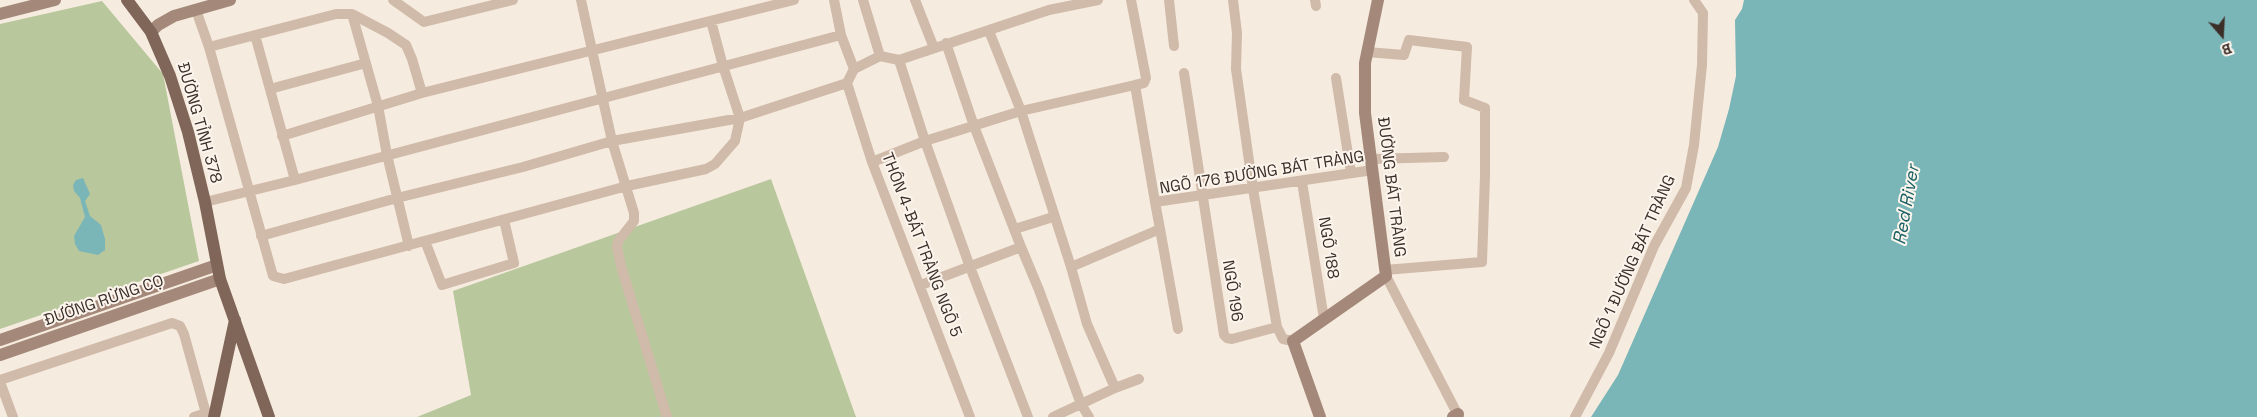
<!DOCTYPE html>
<html>
<head>
<meta charset="utf-8">
<style>
	body { margin:0 }
	#map { position:relative; width:2257px; height:417px; overflow:hidden; background:#f6ebdf; font-family:"Space Grotesk",sans-serif }
	canvas { display:block }
	.north { position:absolute; left:2197px; top:10px; width:50px; height:50px; -webkit-text-stroke:4px #fcf5ed; paint-order:stroke; rotate:161deg; font-size:14px; font-weight:700; line-height:20px; text-align:center; color:#3c2f29 }
	.north::after { content:''; display:block; margin:auto; width:18px; height:22px; background:#3c2f29; clip-path:polygon(50% 0,100% 100%,50% 72%,0 100%) }
</style>
</head>
<body>
<div id="map">
<canvas width="2257" height="417"></canvas>
<div class="north">B</div>
</div>
<script>
const c = document.querySelector('canvas').getContext('2d');
c.lineJoin = 'round';
function fill(path, color) {
  c.fillStyle = color;
  c.fill(path, 'evenodd');
}
function shape(rows) {
  const path = new Path2D();
  for (const r of rows) {
    path.moveTo(r[0], r[1]);
    for (let i = 2; i < r.length; i += 2) path.lineTo(r[i], r[i + 1]);
  }
  return path;
}
function strokePath(path, color, width, dash) {
  c.strokeStyle = color;
  c.lineWidth = width;
  c.lineCap = dash ? 'butt' : 'round';
  c.setLineDash(dash || []);
  c.stroke(path);
}
function drawText(font, color, halo, rows, align = 'center') {
  c.font = font + ' "Space Grotesk",sans-serif';
  c.lineWidth = 4;
  c.setLineDash([]);
  c.textBaseline = 'middle';
  c.strokeStyle = halo;
  c.fillStyle = color;
  for (const [text, x, y, turn = 0] of rows) {
    c.save();
    c.translate(x, y);
    c.rotate((+turn || 0) * Math.PI / 180);
    c.textAlign = isNaN(turn) ? turn : align;
    if (halo) c.strokeText(text, 0, 0);
    c.fillText(text, 0, 0);
    c.restore();
  }
}
fill(shape([
	[102,1,163,74,199,261,0,329,0,24],
	[771,179,856,417,417,417,471,395,453,291]
]), '#b9c79d');
fill(shape([
	[1744,0,2257,0,2257,417,1591,417,1618,375,1718,147,1729,109,1736,76,1735,20,1742,9],
	[83,178,90,194,85,201,90,216,101,225,105,239,105,250,98,255,79,251,75,244,74,236,85,217,80,198,74,191,73,185,76,180]
]), '#7ab5b7');
strokePath(shape([
	[393,0,424,22,513,0],
	[581,0,612,141,634,213,634,221,619,240,617,246,621,266,667,417],
	[915,0,934,48],
	[1131,0,1146,78,1144,83,1135,85],
	[1169,0,1174,46],
	[1233,0,1237,33,1236,69,1253,189,1277,327,1283,339,1293,341],
	[1315,0,1316,6],
	[196,10,209,47,336,14,352,14,388,33,406,45,412,59,422,93,794,0],
	[352,14,378,106,387,155,409,246],
	[989,31,1021,111,1071,267,1087,324,1115,388],
	[255,35,295,180,841,35],
	[946,43,974,126,1021,247,1039,290,1081,404,1089,417],
	[209,47,273,276,284,279,627,186,706,169,715,164,735,141,740,118,723,66,711,21],
	[1367,52,1404,55,1409,40,1467,47,1464,100,1485,108,1485,176,1482,262,1385,270],
	[880,56,899,60],
	[854,69,880,56,863,0],
	[1184,73,1224,335,1227,338,1232,339,1277,327],
	[1336,78,1351,173],
	[847,83,872,162,970,417],
	[270,89,366,63],
	[282,136,422,93],
	[1372,159,1444,157],
	[872,162,925,141,1021,111,1135,85,1155,202],
	[1302,182,1324,319],
	[205,202,295,180],
	[1015,229,1053,217],
	[1160,229,1178,329],
	[261,236,397,198,523,167,612,141,740,118,847,83,854,69,841,35,834,0],
	[425,241,442,285,514,263,504,220],
	[1071,267,1160,229,1155,202,1373,170],
	[1386,276,1459,417],
	[921,285,1021,247],
	[0,380,172,323,180,326,184,334,207,417],
	[0,382,13,417],
	[194,417,206,413],
	[1028,417,970,267,925,141,899,60,1049,10,1098,0],
	[1053,417,1115,388,1139,379],
	[1575,417,1609,353,1654,246,1686,188,1694,145,1702,65,1703,13,1694,0]
]), '#d0baa9', 10);
strokePath(shape([
	[0,14,55,0],
	[151,32,158,25,174,16,230,0],
	[0,340,217,265],
	[0,355,220,279],
	[1320,417,1293,341,1386,276,1365,113,1365,63,1378,0],
	[1453,417,1458,414]
]), '#a4897a', 12);
strokePath(shape([
	[127,0,151,32,170,76,188,132,205,202,220,279,269,417],
	[214,417,235,320]
]), '#806659', 12);
drawText('16px', '#3c2f29', '#fcf5ed', [
	["ĐƯỜNG TỈNH 378",199,123,74],
	["NGÕ 176 ĐƯỜNG BÁT TRÀNG",1262,173,-9],
	["ĐƯỜNG BÁT TRÀNG",1391,187,83],
	["THÔN 4-BÁT TRÀNG NGÕ 5",921,245,69],
	["NGÕ 188",1328,248,81],
	["NGÕ 1 ĐƯỜNG BÁT TRÀNG",1633,262,-66],
	["NGÕ 196",1232,291,81],
	["ĐƯỜNG RỪNG CỌ",104,301,-19]
]);
drawText('italic 18px', '#196064', '#fcf5ed', [
	["Red River",1907,205,-80]
]);
</script>
</body>
</html>
